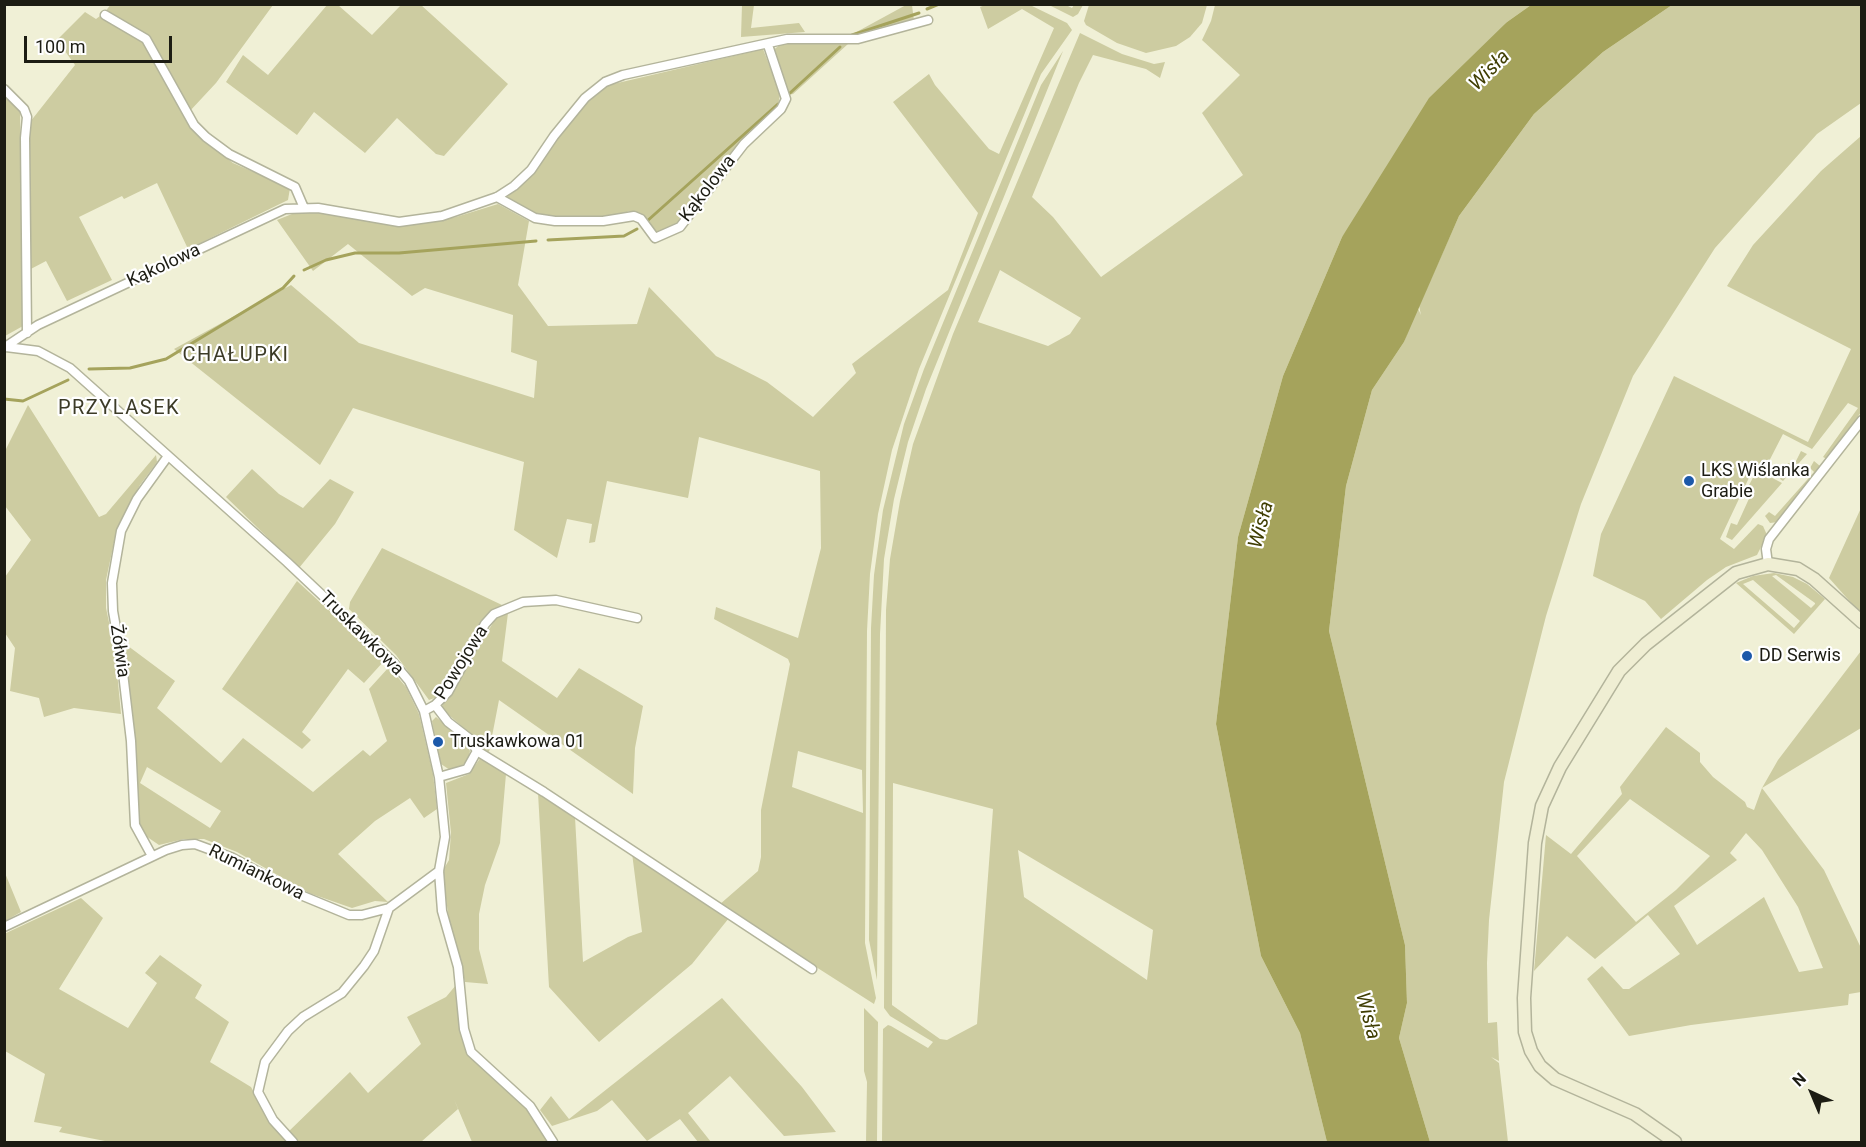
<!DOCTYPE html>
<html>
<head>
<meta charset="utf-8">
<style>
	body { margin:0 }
	#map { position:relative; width:1866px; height:1147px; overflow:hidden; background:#f0f0d6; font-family:Roboto,sans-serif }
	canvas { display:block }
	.frame { position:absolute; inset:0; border:6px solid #1c1c13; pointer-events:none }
	.north { position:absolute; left:1782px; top:1063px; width:60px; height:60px; -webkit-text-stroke:4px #fff; paint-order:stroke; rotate:316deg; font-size:16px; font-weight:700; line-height:24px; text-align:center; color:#1c1c13 }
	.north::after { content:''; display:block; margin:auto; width:21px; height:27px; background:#1c1c13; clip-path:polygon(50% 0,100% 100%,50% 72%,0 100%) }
	.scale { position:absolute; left:24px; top:36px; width:148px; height:27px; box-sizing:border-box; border:3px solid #1c1c13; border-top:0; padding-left:8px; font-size:18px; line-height:21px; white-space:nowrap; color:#1c1c13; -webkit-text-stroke:4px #fff; paint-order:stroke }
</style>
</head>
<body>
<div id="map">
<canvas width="1866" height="1147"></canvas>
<div class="frame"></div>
<div class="north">N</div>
<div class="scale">100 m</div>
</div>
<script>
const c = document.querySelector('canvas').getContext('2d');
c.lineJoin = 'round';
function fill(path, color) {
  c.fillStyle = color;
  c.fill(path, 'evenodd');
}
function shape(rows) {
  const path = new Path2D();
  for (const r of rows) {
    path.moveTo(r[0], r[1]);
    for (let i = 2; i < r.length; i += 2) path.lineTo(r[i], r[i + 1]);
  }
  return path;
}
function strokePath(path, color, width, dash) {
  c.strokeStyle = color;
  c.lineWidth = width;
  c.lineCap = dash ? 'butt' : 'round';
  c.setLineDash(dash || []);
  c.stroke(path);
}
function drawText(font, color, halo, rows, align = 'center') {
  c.font = font + ' Roboto,sans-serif';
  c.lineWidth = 4.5;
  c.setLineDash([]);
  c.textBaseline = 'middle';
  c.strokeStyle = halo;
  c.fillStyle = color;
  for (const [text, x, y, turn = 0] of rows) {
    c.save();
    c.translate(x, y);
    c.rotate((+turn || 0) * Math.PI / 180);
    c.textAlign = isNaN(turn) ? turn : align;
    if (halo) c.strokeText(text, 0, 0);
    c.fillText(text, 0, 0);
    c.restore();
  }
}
fill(shape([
	[111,4,273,5,216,83,189,112,149,37,105,12],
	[988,4,1030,5,1067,23,1072,30,1041,74,919,369,892,450,878,514,870,574,867,631,865,943,876,998,874,1004,719,905,758,871,761,857,761,810,790,664,788,659,714,619,716,607,798,638,821,548,820,471,699,437,688,498,607,481,595,542,589,543,592,524,567,519,557,558,514,530,524,462,353,408,320,465,174,349,291,285,359,343,534,398,537,361,511,352,513,315,425,288,412,296,348,244,313,271,277,220,292,214,328,211,407,226,456,217,498,204,529,221,518,285,548,326,637,324,649,287,716,356,767,382,813,417,856,373,852,364,948,290,978,213,893,102,929,74,935,85,989,149,999,154,1054,28,1022,9,988,29,980,7],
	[798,751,862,770,863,813,792,787],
	[421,5,508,84,444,156,436,154,397,118,365,153,314,112,297,135,226,82,243,55,268,75,327,5,338,5,372,35,401,5],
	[742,5,754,5,751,28,799,23,805,32,741,37],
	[906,5,912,5,914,21,854,37,851,35],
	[1049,5,1066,5,1072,8,1074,5,1083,5,1078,14,1073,17],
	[1089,5,1089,4,1207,5,1202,23,1190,37,1176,46,1146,53,1117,43,1086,25,1084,21],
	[1215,5,1531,5,1507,22,1342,237,1283,376,1238,537,1216,724,1261,956,1300,1033,1327,1142,882,1142,883,1029,888,1025,891,1026,928,1048,933,1042,890,1016,884,1008,886,610,890,559,900,501,913,444,953,334,1080,33,1122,54,1154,64,1165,62,1160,78,1146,69,1093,55,1079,83,1032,197,1053,217,1101,277,1243,175,1202,113,1240,75,1202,40,1211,21],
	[1000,270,1081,318,1070,334,1048,346,978,322],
	[893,783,993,809,977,1024,947,1040,940,1039,892,1005],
	[1018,850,1153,930,1147,980,1024,897],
	[1672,5,1861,5,1861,103,1817,134,1715,248,1633,376,1581,504,1546,616,1504,782,1489,920,1487,963,1488,1023,1497,1022,1499,1061,1491,1057,1499,1063,1508,1142,1430,1142,1399,1038,1407,1003,1405,945,1329,631,1346,486,1372,390,1404,342,1417,306,1421,315,1419,306,1459,216,1534,114,1603,52],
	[85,12,96,19,100,16,132,33,145,43,195,133,233,163,290,188,288,200,188,249,157,183,124,199,122,196,79,217,112,280,67,301,46,261,27,271,29,132,30,122,75,65,57,40],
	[813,41,848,44,793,94,788,95,772,51,781,44],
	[763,49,780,93,778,107,735,149,675,228,655,236,642,217,630,211,606,218,557,219,536,215,506,198,527,179,577,111,609,85],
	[1063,51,926,389,908,442,894,499,884,559,880,634,877,980,869,940,871,628,874,575,883,510,904,424,924,369,1041,85],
	[4,95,20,112,23,326,5,336],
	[1861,136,1861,412,1829,460,1823,457,1858,408,1848,403,1812,449,1783,434,1765,469,1755,465,1720,539,1734,549,1758,524,1763,526,1767,535,1757,555,1726,567,1707,580,1661,619,1645,601,1593,576,1601,534,1674,376,1808,442,1851,349,1727,286,1753,245,1821,171],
	[28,405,99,517,106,514,156,455,157,462,140,485,117,528,106,580,106,608,115,651,121,714,74,708,44,717,39,698,10,691,15,648,5,633,5,577,31,540,5,506,4,453],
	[1801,451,1807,454,1783,481,1780,479,1788,463,1794,465],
	[1814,461,1820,466,1820,470,1778,522,1770,523,1765,516,1769,512,1775,516,1814,472,1810,468],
	[252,469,279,494,303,508,330,479,354,492,335,524,299,568,226,497],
	[1757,470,1782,483,1732,540,1726,537,1731,523,1737,525,1752,492,1747,489],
	[1861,508,1861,614,1829,578],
	[382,548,502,605,481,623,455,673,440,696,429,700,396,655,349,609,350,602],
	[1774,573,1793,577,1807,584,1825,599,1794,634,1736,583,1753,576],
	[1776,575,1815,603,1815,604,1811,608,1772,576],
	[1753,580,1800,621,1794,628,1743,584],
	[297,581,384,661,364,683,348,669,302,732,311,740,302,749,222,689],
	[508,613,502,661,557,698,579,668,643,706,635,748,633,794,499,700,489,752,481,748,475,738,441,708,496,618],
	[120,640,175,681,157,708,221,763,243,738,313,792,363,750,370,756,387,741,369,689,389,667,406,687,419,714,433,774,437,809,424,818,410,798,375,821,338,854,388,902,375,901,352,908,309,893,237,852,204,839,184,839,159,845,140,832],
	[147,767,221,811,210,828,140,783],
	[1861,651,1861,728,1762,788,1824,870,1861,948,1861,992,1849,994,1848,1005,1691,1025,1629,1036,1587,979,1602,966,1623,989,1629,989,1680,954,1648,915,1595,959,1567,936,1534,971,1546,835,1571,854,1622,794,1620,787,1666,727,1700,753,1700,762,1713,777,1745,802,1747,807,1754,810,1762,788,1778,760],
	[1630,799,1710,856,1676,890,1636,922,1577,856],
	[1746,833,1762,850,1798,907,1823,968,1799,972,1764,897,1697,945,1674,906,1737,860,1730,853],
	[436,717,465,741,470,751,468,760,457,770,450,770,441,764,437,745,444,743,443,739,435,737,432,721],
	[481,757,506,774,500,843,485,885,479,914,479,949,488,984,465,982,450,926,442,872,449,860,451,833,446,783,469,774],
	[538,793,575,817,583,962,628,937,642,932,632,853,729,918,692,964,599,1042,549,987],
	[5,873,21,912,5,921,4,921],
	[81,898,103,918,59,989,128,1028,157,983,145,973,160,955,202,985,195,998,229,1022,210,1062,251,1087,272,1125,287,1142,110,1142,59,1132,62,1127,34,1122,45,1074,5,1051,4,934],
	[456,985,459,1012,470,1053,536,1119,549,1142,472,1142,454,1099,458,1109,421,1142,300,1142,287,1133,350,1072,368,1093,421,1044,407,1017,446,997],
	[722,998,802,1087,836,1132,784,1136,730,1076,688,1113,711,1142,698,1142,680,1119,647,1141,612,1100,597,1111,552,1126,540,1110,551,1096,569,1119],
	[864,1008,878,1022,877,1142,866,1142,867,1082,864,1071]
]), '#cdcca1');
fill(shape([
	[1531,5,1672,5,1603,52,1534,114,1459,216,1404,342,1372,390,1346,486,1329,631,1405,945,1407,1003,1399,1038,1430,1142,1327,1142,1300,1033,1261,956,1216,724,1238,537,1283,376,1342,237,1429,98,1507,22]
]), '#a5a35c');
strokePath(shape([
	[927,9,939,4],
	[852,35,919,13],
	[790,93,840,47],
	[646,222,778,104],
	[548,240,624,236,637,229],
	[304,270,326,260,355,253,399,253,536,241],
	[89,369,130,368,166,359,283,288,294,276],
	[4,399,23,401,68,380]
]), '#a5a35c', 3);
const street = shape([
	[105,15,146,39,194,125,206,137,229,154,295,187,304,208],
	[4,89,24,109,27,117,25,138,27,333],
	[497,197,535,218,555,221,603,221,634,216,641,219,655,238,680,227,744,144,781,109,786,99,768,45],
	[5,347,38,325,285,209,318,208,399,222,442,216,497,197,514,186,531,170,554,136,585,98,605,82,623,75,787,39,858,39,928,20],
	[6,347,38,351,70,368,287,562,393,662,409,681,424,711,439,777,445,837,439,871,442,911,458,967,464,1029,471,1052,530,1106,553,1142],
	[1768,564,1766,549,1769,539,1862,420],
	[435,705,448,722,470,739,477,751,467,769,439,777],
	[424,711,435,705,448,692,485,624,494,614,523,602,556,600,637,618],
	[477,751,544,792,812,969],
	[152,856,135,825,131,741,121,656,113,611,112,583,121,531,137,499,168,456],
	[4,927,166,850,182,845,195,844,233,858,303,896,349,915,362,915,389,908,439,871],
	[293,1142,273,1120,258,1092,265,1062,288,1031,303,1017,342,993,364,966,374,951,389,908]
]);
const secondary = shape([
	[1675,1142,1635,1114,1555,1079,1540,1066,1531,1051,1525,1032,1524,998,1535,843,1542,806,1560,767,1619,671,1646,644,1736,573,1768,564,1798,569,1814,579,1862,622]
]);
strokePath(street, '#b3b49b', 11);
strokePath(secondary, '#b3b49b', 15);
strokePath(street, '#fff', 8);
strokePath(secondary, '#efeed3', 12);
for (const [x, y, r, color] of [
	[1689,481,6,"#1c59aa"],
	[1747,656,6,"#1c59aa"],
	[438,742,6,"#1c59aa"]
]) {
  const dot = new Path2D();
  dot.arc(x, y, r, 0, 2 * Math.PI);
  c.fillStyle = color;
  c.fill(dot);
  strokePath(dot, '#fff', 2);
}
drawText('18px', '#1c1c13', '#fff', [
	["Kąkolowa",708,189,-52],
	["Kąkolowa",164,266,-25],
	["Truskawkowa",361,634,45],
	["Żółwia",119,651,82],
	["Powojowa",462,663,-58],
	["Rumiankowa",256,873,26]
]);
drawText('18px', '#1c1c13', '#fff', [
	["LKS Wiślanka",1701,471],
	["Grabie",1701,492],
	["DD Serwis",1759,656],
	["Truskawkowa 01",450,742]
], 'left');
drawText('italic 20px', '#3f3d02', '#fff', [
	["Wisła",1490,71,-45],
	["Wisła",1262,525,-75],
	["Wisła",1367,1016,75]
]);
c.letterSpacing = '1.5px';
drawText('20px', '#3c3b27', '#fff', [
	["CHAŁUPKI",236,356],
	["PRZYLASEK",119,409]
]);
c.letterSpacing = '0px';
</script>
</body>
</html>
